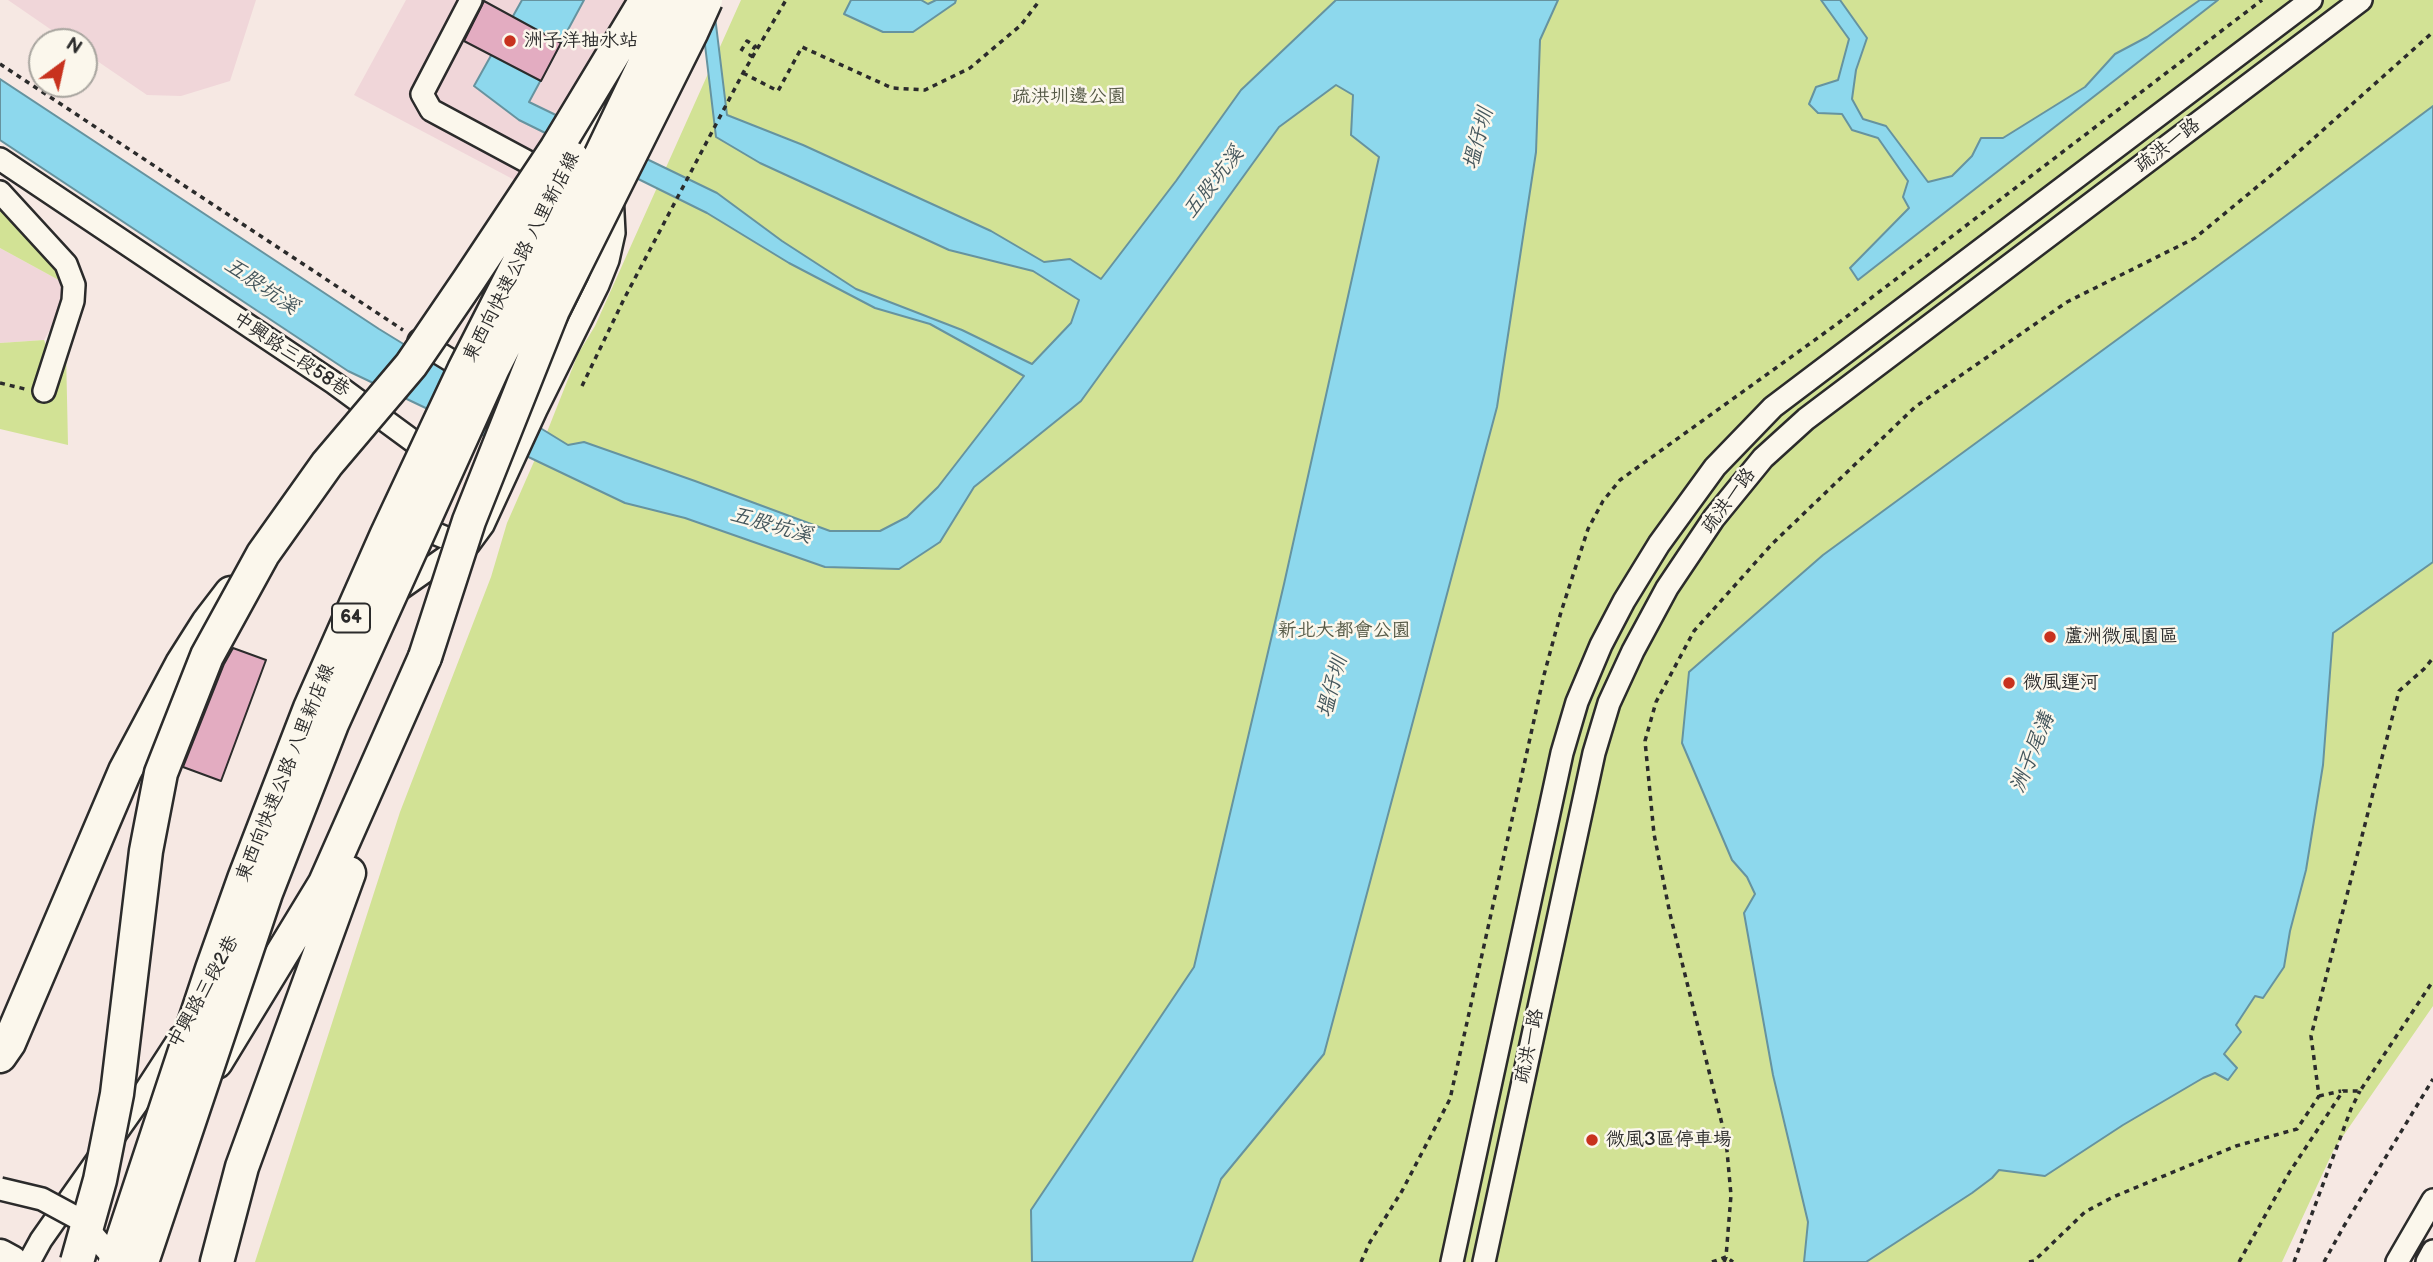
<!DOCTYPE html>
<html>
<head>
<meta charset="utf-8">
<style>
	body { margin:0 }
	#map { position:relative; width:2433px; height:1262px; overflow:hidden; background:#f6e8e3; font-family:"Balsamiq Sans",sans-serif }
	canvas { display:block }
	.north { position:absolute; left:28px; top:28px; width:70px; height:70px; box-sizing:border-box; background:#fbf7ec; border:2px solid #a8a59f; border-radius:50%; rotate:33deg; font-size:19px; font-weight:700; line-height:28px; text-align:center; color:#2b2b2b }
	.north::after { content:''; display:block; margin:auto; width:24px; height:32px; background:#c8321e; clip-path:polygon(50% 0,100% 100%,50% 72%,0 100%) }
</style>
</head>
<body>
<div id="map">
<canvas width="2433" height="1262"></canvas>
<div class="north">N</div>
</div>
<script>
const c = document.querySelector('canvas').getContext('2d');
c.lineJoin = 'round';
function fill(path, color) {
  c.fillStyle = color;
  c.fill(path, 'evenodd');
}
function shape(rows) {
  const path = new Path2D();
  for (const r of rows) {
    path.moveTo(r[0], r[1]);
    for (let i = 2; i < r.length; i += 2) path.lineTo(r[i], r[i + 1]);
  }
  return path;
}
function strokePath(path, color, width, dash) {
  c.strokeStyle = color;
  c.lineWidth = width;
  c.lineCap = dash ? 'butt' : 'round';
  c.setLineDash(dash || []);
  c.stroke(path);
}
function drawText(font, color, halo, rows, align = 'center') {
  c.font = font + ' "Balsamiq Sans","LXGW WenKai TC",sans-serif';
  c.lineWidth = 5;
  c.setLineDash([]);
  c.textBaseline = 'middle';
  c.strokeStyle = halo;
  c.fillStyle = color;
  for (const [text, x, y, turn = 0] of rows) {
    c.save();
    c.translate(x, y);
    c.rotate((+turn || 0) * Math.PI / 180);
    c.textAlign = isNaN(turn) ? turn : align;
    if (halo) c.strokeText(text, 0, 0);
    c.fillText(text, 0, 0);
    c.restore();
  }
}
fill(shape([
	[8,0,256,0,230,81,181,96,147,95,84,52,84,42,69,42],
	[406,0,646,0,541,194,354,95],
	[0,248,66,284,61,310,44,340,0,343]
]), '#f0d6d9');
fill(shape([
	[741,0,2433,0,2433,1006,2334,1149,2282,1262,255,1262,400,812,491,577,507,523,547,432,578,354,595,326],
	[0,200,53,263,66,284,0,248],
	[44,340,46,345,66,351,68,445,0,429,0,343]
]), '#d2e295');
const water = shape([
	[522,0,584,0,529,102,717,193,782,241,856,289,962,330,1032,364,1071,323,1079,300,1033,271,949,250,760,163,716,137,700,3,713,0,727,115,803,145,991,231,1044,262,1070,259,1101,279,1176,181,1241,90,1336,0,1558,0,1540,40,1536,152,1497,407,1324,1054,1221,1179,1192,1262,1032,1262,1031,1210,1194,967,1284,584,1379,157,1351,135,1353,95,1336,85,1279,127,1081,401,974,487,940,542,899,569,825,567,685,518,625,503,348,371,0,140,0,79,379,329,568,445,584,442,695,481,830,531,880,531,907,517,938,487,1024,376,930,324,875,308,789,263,707,213,519,120,474,86,522,0],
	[851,0,921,0,928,4,936,0,956,0,955,3,913,32,883,32,844,14,851,0],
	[1821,0,1840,0,1867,38,1856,70,1852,99,1863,119,1886,126,1928,182,1952,176,1972,156,1981,138,2003,138,2085,87,2115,54,2147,37,2200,0,2218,0,1858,280,1850,268,1909,208,1903,197,1908,181,1878,138,1852,130,1842,114,1818,113,1809,104,1816,87,1838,80,1849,39,1821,0],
	[2433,106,2433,562,2333,633,2323,765,2306,870,2290,931,2284,967,2263,998,2255,996,2236,1025,2241,1032,2224,1054,2237,1068,2228,1080,2215,1073,2203,1078,2123,1125,2045,1176,1999,1170,1992,1178,1972,1193,1866,1262,1804,1262,1808,1222,1773,1075,1744,913,1755,894,1747,877,1732,860,1682,743,1689,672,1823,555,2264,232,2433,106]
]);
fill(water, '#8dd8ed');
strokePath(water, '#66939f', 2);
const building = shape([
	[484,1,561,43,541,81,464,41,484,1],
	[233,648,266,660,221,781,183,767,224,664,233,648]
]);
fill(building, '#e3acc1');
strokePath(building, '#2b2b2b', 2);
const minor = shape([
	[471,0,422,94,431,110,552,175],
	[0,159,334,383,432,455,430,460],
	[572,172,634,51],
	[0,192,66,264,74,285,73,301,44,391],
	[419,341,473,374],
	[410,523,463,545],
	[393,594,463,545,469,544,483,525,536,410,598,285,608,260,614,233,612,194],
	[29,1262,41,1240,136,1105,180,1037],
	[1452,1262,1562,753,1577,702,1601,645,1624,601,1659,544,1715,467,1773,407,2311,0],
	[1484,1262,1594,753,1609,703,1633,651,1667,588,1714,518,1763,458,1806,419,2361,0],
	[2397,1262,2433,1200],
	[2427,1262,2433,1251]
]);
const highway = shape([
	[0,1056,9,1043,125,771,182,664,208,623,231,593],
	[216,1062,325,883,425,657],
	[0,1256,11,1262],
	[217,1262,242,1167,349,873]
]);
strokePath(minor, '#2b2b2b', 26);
strokePath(highway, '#2b2b2b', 37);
strokePath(shape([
	[741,51,747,41,755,46,750,55,753,57],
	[0,64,403,330],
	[743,73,778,91,802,47,892,88,925,90,970,68,1021,25,1040,0],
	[0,383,25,389],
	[582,386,624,299,743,73,786,0],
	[2319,1096,2341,1091],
	[1361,1262,1370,1242,1402,1191,1450,1099,1544,675,1561,612,1588,529,1603,501,1620,480,1837,324,2262,0],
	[1712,1262,1726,1257,1731,1195,1726,1140,1670,914,1654,834,1645,741,1656,702,1694,631,1772,544,1915,407,2067,302,2195,238,2286,163,2433,32],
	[1724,1262,1726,1257,1733,1262],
	[2029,1262,2034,1261,2085,1212,2113,1197,2236,1146,2297,1129,2319,1096,2311,1036,2399,691,2424,669,2433,658],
	[2239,1262,2289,1173,2343,1091,2360,1091,2433,981],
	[2294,1262,2351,1109,2360,1091],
	[2324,1262,2344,1226,2433,1079]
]), '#2b2b2b', 3.5, [5, 5]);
strokePath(minor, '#fbf7ec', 21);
strokePath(highway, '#fbf7ec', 32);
const minorBridge = shape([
	[0,1189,42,1199,79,1219,117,1262]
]);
const highwayBridge = shape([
	[425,657,469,521,553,310,692,31,706,0],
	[77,1262,100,1180,117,1094,146,851,161,773,207,656,263,554,327,464,411,365,469,280,556,149,646,0],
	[115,1262,212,969,244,879,310,708,387,534,464,370,572,158],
	[142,1262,266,893,332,724,493,368,583,192,668,15,677,0]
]);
strokePath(minorBridge, '#2b2b2b', 26, []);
strokePath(highwayBridge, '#2b2b2b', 37, []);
strokePath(minorBridge, '#fbf7ec', 21);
strokePath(highwayBridge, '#fbf7ec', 32);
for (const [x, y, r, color] of [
	[510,41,7,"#c8321e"],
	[2050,637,7,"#c8321e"],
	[2009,683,7,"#c8321e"],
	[1592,1140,7,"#c8321e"]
]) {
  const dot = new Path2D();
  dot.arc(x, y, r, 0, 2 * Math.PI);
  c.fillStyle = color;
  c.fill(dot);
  strokePath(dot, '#fbf7ec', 2.5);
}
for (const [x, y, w] of [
	[351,618,38]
]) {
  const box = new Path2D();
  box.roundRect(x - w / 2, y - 14.5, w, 29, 5);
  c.fillStyle = '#fbf7ec';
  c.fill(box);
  strokePath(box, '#2b2b2b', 2);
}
drawText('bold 18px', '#2b2b2b', null, [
	["64",351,618]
]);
drawText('19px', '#2b2b2b', '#fbf7ec', [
	["洲子洋抽水站",524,41],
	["蘆洲微風園區",2064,637],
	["微風運河",2023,683],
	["微風3區停車場",1606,1140]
], 'left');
drawText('19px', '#555946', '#fbf7ec', [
	["疏洪圳邊公園",1069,97],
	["新北大都會公園",1344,631]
]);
drawText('19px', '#2b2b2b', '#fbf7ec', [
	["疏洪一路",2168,146,-37],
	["東西向快速公路 八里新店線",522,257,-63],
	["中興路三段58巷",291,355,34],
	["疏洪一路",1729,501,-53],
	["東西向快速公路 八里新店線",286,773,-68],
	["中興路三段2巷",204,992,-61],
	["疏洪一路",1530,1046,-78]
]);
drawText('italic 21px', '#44565c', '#fbf7ec', [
	["塭仔圳",1479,139,-75],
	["五股坑溪",1214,183,-52],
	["五股坑溪",261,287,34],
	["五股坑溪",771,526,16],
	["塭仔圳",1333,687,-75],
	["洲子尾溝",2033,753,-68]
]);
</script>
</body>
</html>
